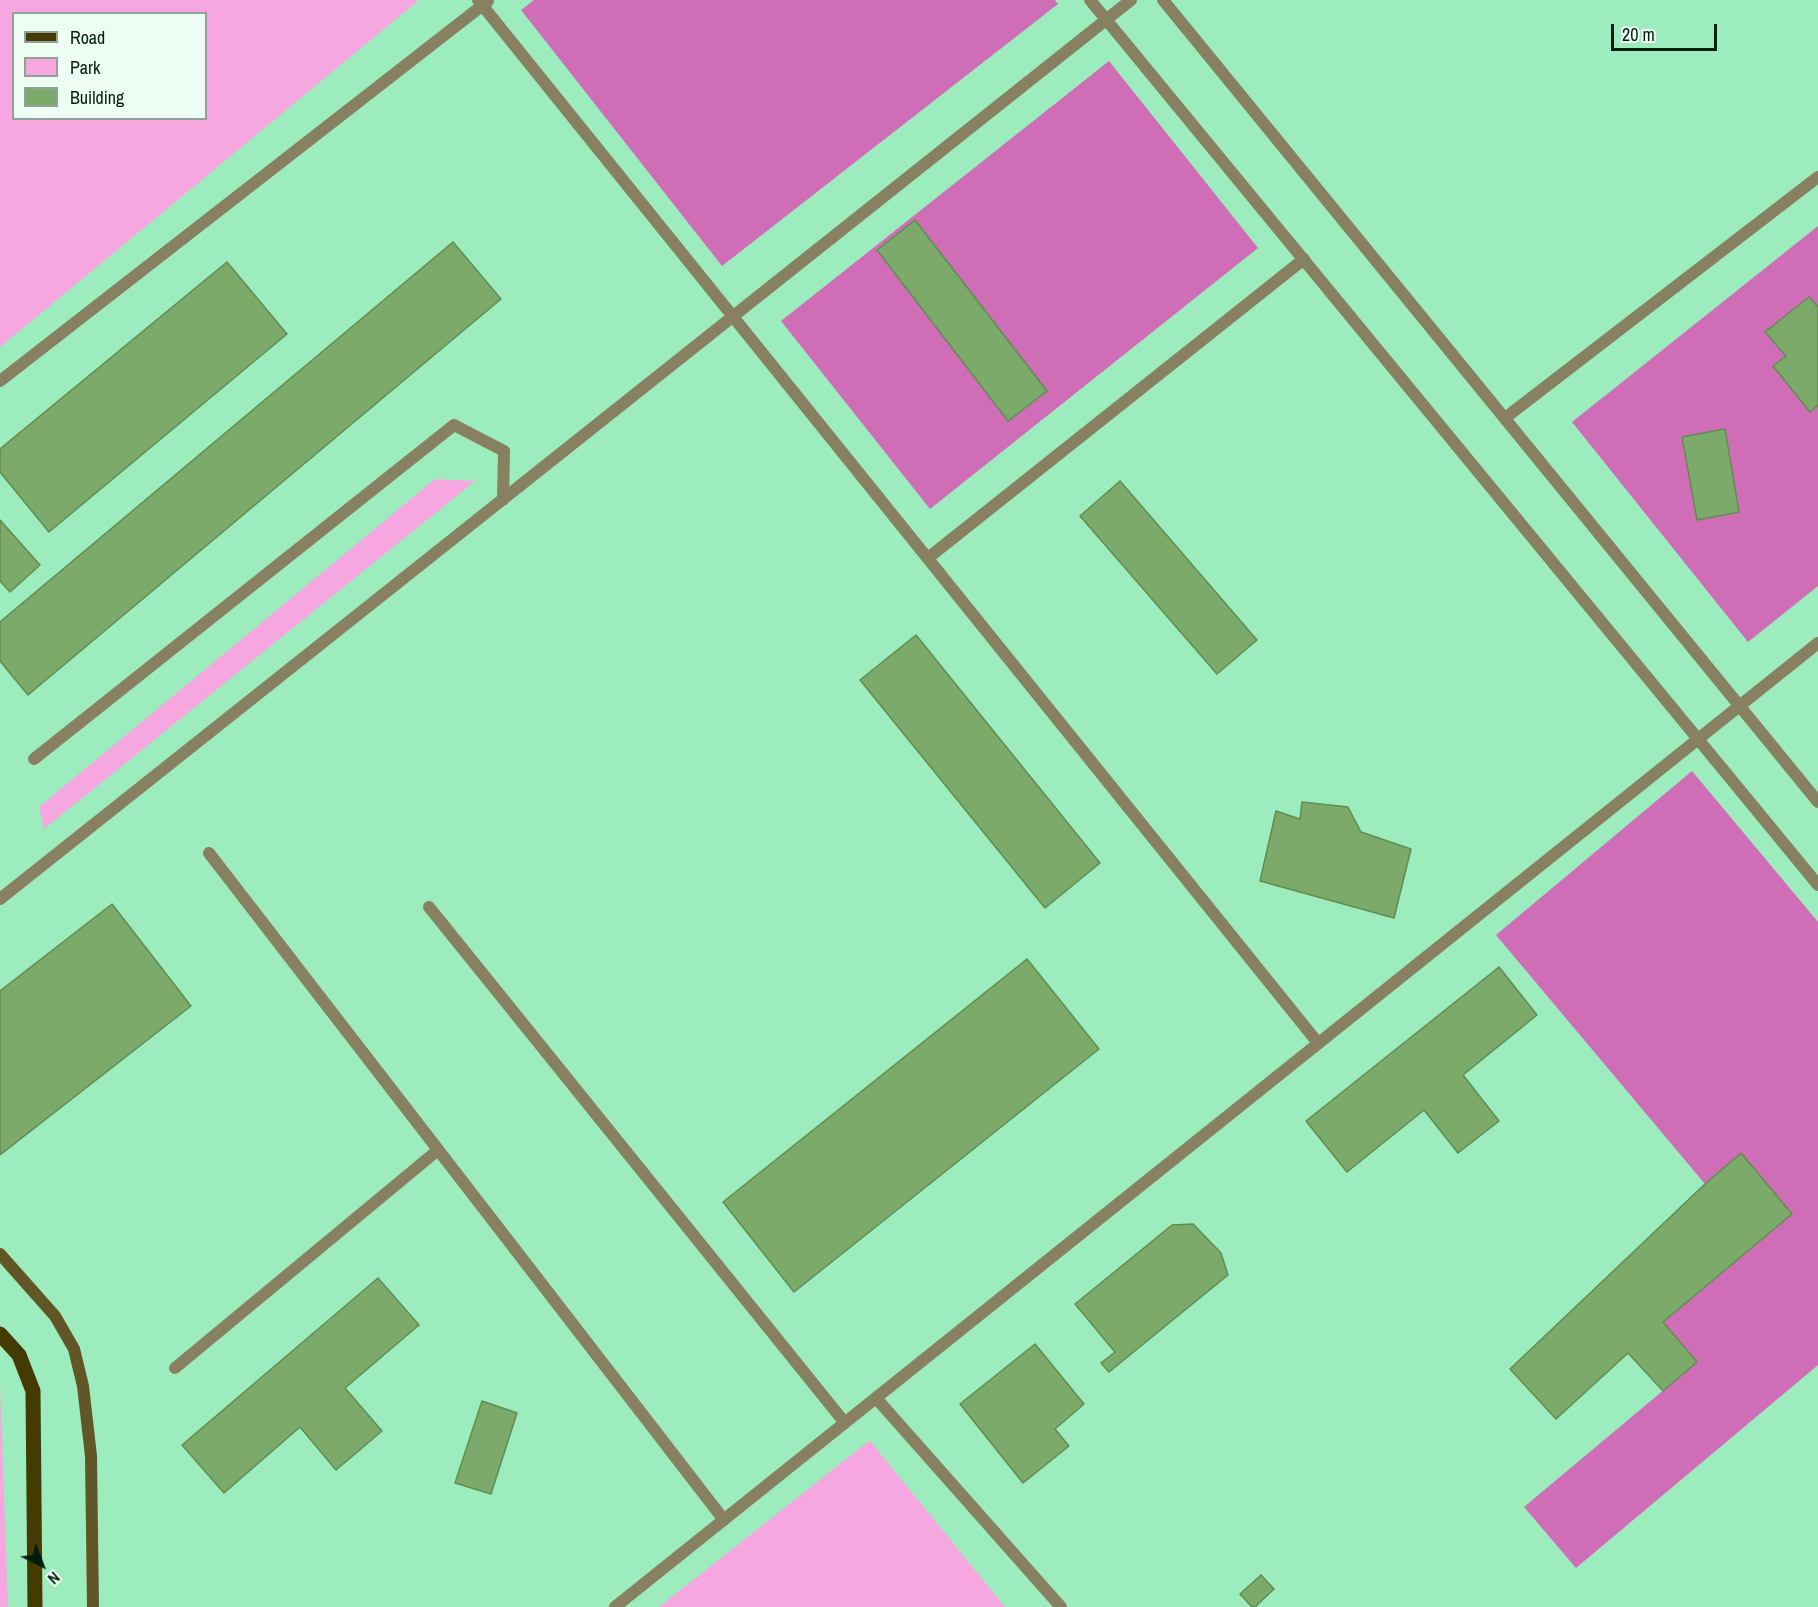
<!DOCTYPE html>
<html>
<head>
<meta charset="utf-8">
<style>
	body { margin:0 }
	#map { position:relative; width:1818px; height:1607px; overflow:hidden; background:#9decbe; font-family:"Archivo Narrow",sans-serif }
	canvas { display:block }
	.legend { position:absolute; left:12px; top:12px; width:195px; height:108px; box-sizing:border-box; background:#eefdf3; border:2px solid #8fa397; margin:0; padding:8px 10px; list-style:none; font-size:18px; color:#001d0d }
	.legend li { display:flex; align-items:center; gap:12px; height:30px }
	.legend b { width:30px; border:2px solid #8fa397 }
	.north { position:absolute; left:12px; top:1535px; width:60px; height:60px; -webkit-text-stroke:4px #eefdf3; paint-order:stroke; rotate:138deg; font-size:16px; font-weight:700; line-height:24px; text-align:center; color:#001d0d }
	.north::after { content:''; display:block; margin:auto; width:21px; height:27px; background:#001d0d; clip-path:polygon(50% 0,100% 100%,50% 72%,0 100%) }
	.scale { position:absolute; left:1611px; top:24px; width:106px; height:27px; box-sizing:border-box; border:3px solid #001d0d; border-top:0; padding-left:8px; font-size:18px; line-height:21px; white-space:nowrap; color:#001d0d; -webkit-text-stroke:4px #eefdf3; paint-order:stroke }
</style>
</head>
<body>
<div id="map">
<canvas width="1818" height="1607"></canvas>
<ul class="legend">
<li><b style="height:8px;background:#443a04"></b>Road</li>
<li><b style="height:16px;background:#f7a7e0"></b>Park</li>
<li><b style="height:16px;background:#7caa6b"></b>Building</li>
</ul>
<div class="north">N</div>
<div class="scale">20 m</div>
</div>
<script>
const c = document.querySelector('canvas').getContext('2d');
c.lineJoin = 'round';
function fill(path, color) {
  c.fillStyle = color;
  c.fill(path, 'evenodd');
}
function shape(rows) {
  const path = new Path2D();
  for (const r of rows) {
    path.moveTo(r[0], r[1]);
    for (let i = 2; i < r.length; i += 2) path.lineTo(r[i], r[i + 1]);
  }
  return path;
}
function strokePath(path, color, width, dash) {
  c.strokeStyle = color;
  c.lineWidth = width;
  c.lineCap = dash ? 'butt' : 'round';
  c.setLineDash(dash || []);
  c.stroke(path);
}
fill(shape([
	[0,0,419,0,0,347],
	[14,14,206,14,206,118,14,118],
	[435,479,475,481,44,829,39,807],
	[0,1380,0,1381,8,1607,0,1607],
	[870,1441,1005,1607,659,1607,869,1441]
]), '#f7a7e0');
fill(shape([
	[534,0,1055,0,1058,4,722,266,521,10],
	[1109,61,1258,248,930,509,781,321],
	[1818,226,1818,586,1748,642,1572,422],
	[1692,771,1818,922,1818,1365,1576,1568,1524,1507,1696,1363,1663,1322,1792,1214,1741,1153,1705,1184,1496,935]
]), '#cf6eb6');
const building = shape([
	[915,220,1047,391,1008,421,877,250,915,220],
	[453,242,501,299,28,695,0,661,0,622,453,242],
	[227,262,287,334,49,532,0,472,0,449,227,262],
	[1809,297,1818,307,1818,405,1810,412,1773,366,1786,356,1765,332,1809,297],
	[1725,429,1739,512,1697,520,1682,437,1725,429],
	[1120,481,1257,640,1217,674,1080,516,1120,481],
	[0,520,40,565,10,592,0,581,0,520],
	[916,635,1100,863,1045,908,860,680,916,635],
	[1302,802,1348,807,1361,832,1411,849,1394,918,1260,881,1276,811,1300,819,1302,802],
	[112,904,191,1006,0,1155,0,991,112,904],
	[1027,959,1099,1049,794,1292,723,1202,1027,959],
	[1499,967,1537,1015,1463,1075,1499,1121,1458,1153,1424,1110,1347,1172,1306,1121,1499,967],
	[1741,1153,1792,1214,1663,1322,1697,1362,1663,1391,1628,1353,1556,1419,1510,1369,1705,1184,1741,1153],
	[1193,1224,1221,1253,1228,1275,1109,1372,1101,1363,1115,1352,1075,1304,1172,1225,1193,1224],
	[378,1278,419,1325,345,1388,382,1431,336,1470,300,1427,224,1493,182,1445,378,1278],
	[1035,1344,1084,1404,1055,1429,1069,1446,1023,1483,960,1404,1035,1344],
	[482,1401,517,1413,491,1494,455,1483,482,1401],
	[1261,1575,1274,1589,1255,1607,1252,1607,1240,1594,1261,1575]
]);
fill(building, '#7caa6b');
strokePath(building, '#608d50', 1.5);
strokePath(shape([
	[478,0,1318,1043],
	[1090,0,1818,885],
	[1163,0,1818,802],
	[0,381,488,1],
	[1505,418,1818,177],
	[928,558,1304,259],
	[34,759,454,425,504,451,503,500],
	[209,853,724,1520],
	[0,899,1131,0],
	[429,907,845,1423],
	[175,1368,438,1150],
	[876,1398,1061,1607],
	[615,1607,1818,643]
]), '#878061', 12);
strokePath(shape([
	[0,1254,55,1316,74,1349,83,1386,91,1456,93,1607]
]), '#615726', 12);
strokePath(shape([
	[0,1334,19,1355,33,1391,35,1607]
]), '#443a04', 15);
</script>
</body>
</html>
